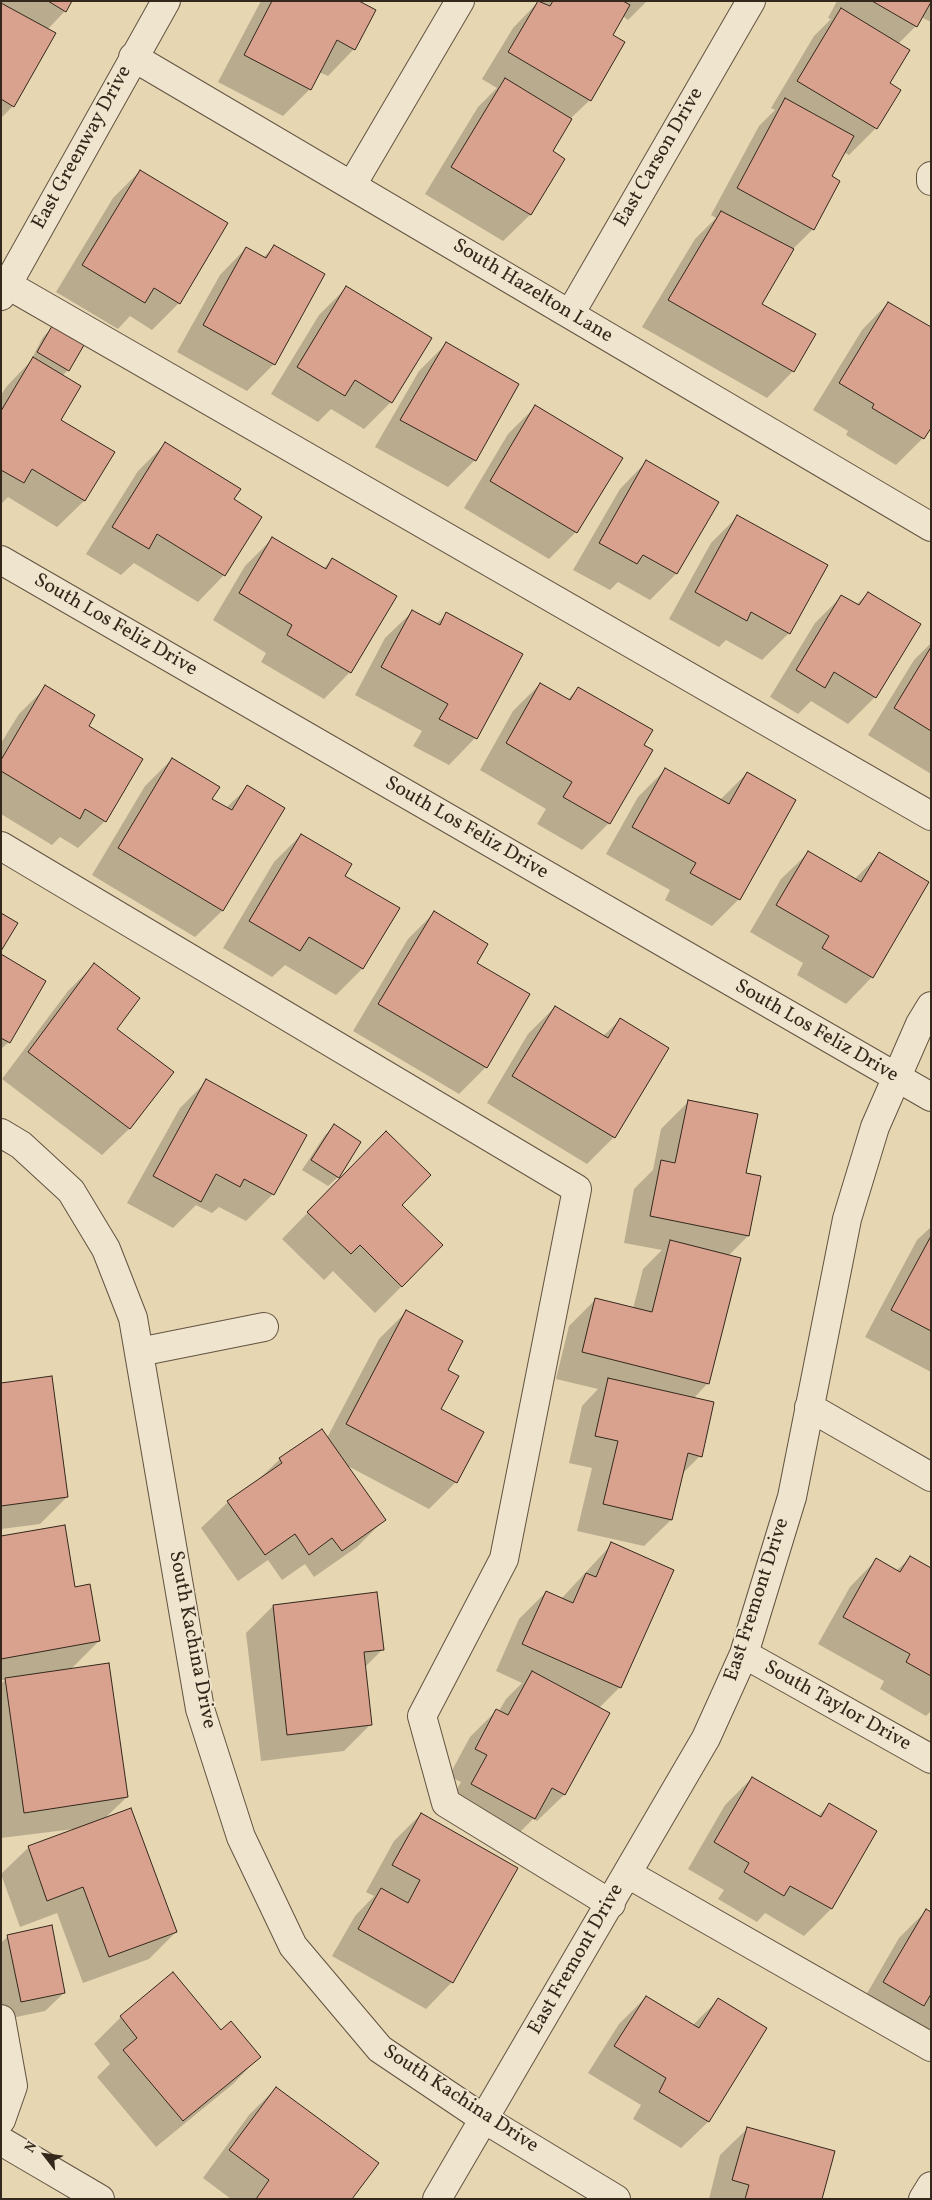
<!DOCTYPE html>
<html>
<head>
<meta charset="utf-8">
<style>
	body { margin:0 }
	#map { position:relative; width:932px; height:2200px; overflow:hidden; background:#e7d6b2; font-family:Vollkorn,serif }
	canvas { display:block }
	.frame { position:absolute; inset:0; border:2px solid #34271b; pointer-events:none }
	.north { position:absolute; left:20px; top:2130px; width:50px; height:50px; -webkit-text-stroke:4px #efe4cd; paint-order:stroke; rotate:300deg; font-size:14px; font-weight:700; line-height:20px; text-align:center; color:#34271b }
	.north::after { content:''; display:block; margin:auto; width:18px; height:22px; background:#34271b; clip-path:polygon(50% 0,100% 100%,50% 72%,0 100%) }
</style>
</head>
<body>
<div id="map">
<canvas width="932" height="2200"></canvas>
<div class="frame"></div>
<div class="north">N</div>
</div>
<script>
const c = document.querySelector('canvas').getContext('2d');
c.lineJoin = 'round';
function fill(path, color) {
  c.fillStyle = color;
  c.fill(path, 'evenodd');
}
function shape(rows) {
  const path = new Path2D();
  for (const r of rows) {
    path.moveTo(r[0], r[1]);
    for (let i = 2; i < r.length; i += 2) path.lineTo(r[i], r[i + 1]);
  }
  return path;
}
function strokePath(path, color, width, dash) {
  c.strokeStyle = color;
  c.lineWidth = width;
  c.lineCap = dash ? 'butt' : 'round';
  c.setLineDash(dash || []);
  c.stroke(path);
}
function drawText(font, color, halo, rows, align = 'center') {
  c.font = font + ' Vollkorn,serif';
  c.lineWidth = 4;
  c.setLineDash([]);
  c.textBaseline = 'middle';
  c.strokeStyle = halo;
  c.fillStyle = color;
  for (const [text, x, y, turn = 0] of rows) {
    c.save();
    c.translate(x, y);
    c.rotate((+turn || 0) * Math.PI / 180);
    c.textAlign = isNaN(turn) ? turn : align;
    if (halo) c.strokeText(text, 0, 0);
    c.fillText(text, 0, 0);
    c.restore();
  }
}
fill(shape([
	[1,1,71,1,65,11,47,30,13,106,1,118],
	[261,1,356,1,354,49,328,76,319,72,310,89,283,116,218,82],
	[539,1,647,1,628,20,623,16,611,36,624,43,590,100,570,119,551,152,564,159,530,215,503,241,425,194,478,107,497,88,482,79,513,28],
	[837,1,931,1,931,22,921,17,916,26,898,44,876,128,849,155,844,152,830,176,813,229,792,250,760,305,793,371,767,398,642,327,695,239,716,218,711,215,759,126,775,110,771,108,814,36,831,19,828,18],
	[140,171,179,303,152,330,130,316,118,329,56,292,113,198],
	[274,247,274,364,247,391,177,352,220,275,246,248,263,258],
	[346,288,391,402,364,429,331,409,318,422,271,394,319,315],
	[888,303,923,438,896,465,846,435,848,431,813,410,862,330],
	[52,328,68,370,62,376,59,420,113,452,84,501,57,527,8,497,1,504,1,395,7,386,30,362,43,337],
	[446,344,517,384,475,460,448,487,375,447,419,371],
	[535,407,576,532,549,559,464,508,508,434],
	[165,444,232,500,224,575,198,602,134,563,121,575,86,554,138,471],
	[646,462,717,502,676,574,650,600,618,582,610,590,573,570,620,489],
	[738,516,789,633,762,660,726,640,719,647,669,619,711,543],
	[272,539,323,569,332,559,350,672,324,699,261,662,266,653,213,620,245,566],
	[868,593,875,697,848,724,811,701,798,714,770,697,815,623,842,596,856,605],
	[412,612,436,624,447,614,522,655,475,738,449,765,413,746,422,731,355,695,385,638],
	[931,643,931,774,868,735,914,660],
	[540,684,567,700,579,688,643,746,609,823,582,850,537,824,546,809,480,770,513,711],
	[46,687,87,727,105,821,78,848,60,837,52,845,1,814,1,743,19,714],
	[172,759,211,799,226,808,248,787,283,808,222,911,195,937,92,875,145,786],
	[665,770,720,800,747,773,739,899,712,926,665,900,670,890,606,854,638,797],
	[301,835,344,876,362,969,336,995,285,965,272,977,223,948,274,862],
	[808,853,854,880,879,854,872,977,846,1004,797,975,803,963,750,932,781,879],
	[434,913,475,963,529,995,486,1067,459,1094,353,1031,408,939],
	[1,956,9,1042,1,1049],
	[95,964,115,1030,172,1072,129,1129,102,1155,2,1079,68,991],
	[555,1007,603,1036,620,1020,614,1137,587,1164,487,1103,528,1034],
	[207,1081,305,1135,273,1194,246,1221,219,1207,212,1213,196,1205,173,1228,127,1203,180,1108],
	[688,1102,744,1174,748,1236,728,1256,708,1383,693,1399,700,1456,681,1475,671,1520,644,1546,577,1531,592,1468,569,1463,582,1406,598,1389,556,1379,569,1326,596,1299,633,1309,643,1269,662,1250,624,1243,634,1189,653,1170,661,1129],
	[334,1126,338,1177,328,1186,302,1170,325,1135],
	[360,1159,401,1205,402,1286,375,1313,333,1271,324,1280,282,1239],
	[931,1227,931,1372,865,1337,917,1240],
	[406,1312,440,1409,456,1482,429,1509,346,1465,384,1520,357,1547,314,1577,305,1564,282,1580,268,1560,238,1581,201,1528,228,1502,257,1481,280,1459,322,1430,327,1438,379,1339],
	[1,1384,67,1497,40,1524,1,1529],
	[1,1537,74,1588,99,1641,70,1670,127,1797,104,1819,176,1932,149,1959,83,1983,57,1913,20,1927,1,1874,28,1848,82,1828,1,1838,1,1684,5,1680,1,1680],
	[612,1544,620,1687,599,1708,609,1714,564,1795,537,1821,533,1819,507,1845,445,1811,461,1782,449,1776,470,1737,497,1710,499,1711,506,1699,522,1683,496,1671,519,1619,546,1592,561,1599],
	[910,1558,931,1570,931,1711,926,1716,880,1689,884,1681,818,1644,850,1587,876,1560,896,1571],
	[273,1606,383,1649,364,1668,371,1724,344,1751,261,1761,246,1633],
	[752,1778,818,1816,829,1805,875,1832,831,1909,804,1936,765,1913,757,1922,718,1899,724,1890,688,1869,725,1805],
	[421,1814,452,1982,426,2009,332,1956,355,1916,374,1896,366,1892,394,1841],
	[926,1911,931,1914,931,2034,858,2009,899,1938],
	[8,1936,64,1993,45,2011,2,2020,1,1943],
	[646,1997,692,2026,718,2000,765,2028,708,2122,681,2148,633,2119,641,2105,588,2073,619,2024],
	[121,2017,221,2032,259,2057,233,2084,156,2147,97,2077,110,2064,94,2044],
	[276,2088,350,2199,231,2199,203,2178,249,2115],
	[747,2129,821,2199,709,2199,720,2155]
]), '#0003');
const building = shape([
	[48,1,72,1,66,12,48,1],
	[272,1,359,1,376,10,355,50,337,40,311,90,244,55,272,1],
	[538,1,550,6,553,1,623,1,630,5,613,35,625,42,591,101,508,52,538,1],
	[872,1,931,1,931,2,917,27,872,1],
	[1,3,56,33,14,107,1,99,1,3],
	[841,8,910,50,890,83,901,90,877,129,797,81,841,8],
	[505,78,572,119,553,151,565,159,531,215,451,167,505,78],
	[785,98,854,136,832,176,840,181,814,230,737,188,785,98],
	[140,170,228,223,180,304,154,288,145,303,82,265,140,170],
	[721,211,794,249,762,304,816,334,794,372,668,300,721,211],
	[274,245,325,274,275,365,203,325,246,247,266,258,274,245],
	[346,286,432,338,392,403,355,380,345,396,297,367,346,286],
	[888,302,931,327,931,428,924,439,872,408,874,404,839,383,888,302],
	[52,326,84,345,69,371,37,352,52,326],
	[446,342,519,384,476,461,400,420,446,342],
	[33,357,81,386,61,420,115,452,85,501,32,469,24,483,1,470,1,411,33,357],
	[535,405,623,458,577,533,490,481,535,405],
	[165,442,241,489,234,499,262,517,225,576,157,534,149,549,112,527,165,442],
	[646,460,719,502,677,574,643,555,637,564,599,543,646,460],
	[737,515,828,565,790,634,751,612,747,621,695,592,737,515],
	[272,537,326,569,332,558,397,596,351,673,287,635,292,625,239,593,272,537],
	[868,592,921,624,876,698,834,672,825,688,796,670,841,595,859,605,868,592],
	[412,610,440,625,446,612,523,654,477,739,439,719,448,704,381,667,412,610],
	[931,647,931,731,894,708,931,647],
	[540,683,570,700,578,687,653,730,644,745,653,750,610,824,563,797,572,782,506,743,540,683],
	[45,685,95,715,89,726,143,759,106,822,85,809,80,819,1,771,1,760,45,685],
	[172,758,220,787,212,799,232,810,247,785,285,808,223,911,118,848,172,758],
	[665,768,729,804,747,772,796,800,740,900,690,873,696,863,632,827,665,768],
	[301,834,352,864,345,876,400,908,363,969,309,937,300,951,249,921,301,834],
	[808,851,861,882,879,852,929,882,873,978,822,948,829,936,776,905,808,851],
	[434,911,488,944,477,963,530,994,487,1068,378,1004,434,911],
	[1,913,18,923,1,951,1,913],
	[1,954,46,981,10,1043,1,1038,1,954],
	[94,963,140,998,117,1029,174,1072,130,1129,28,1052,94,963],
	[555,1006,608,1038,620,1018,669,1048,615,1138,512,1076,555,1006],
	[206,1079,307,1135,274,1195,244,1179,240,1187,216,1174,201,1202,153,1176,206,1079],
	[688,1100,758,1114,746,1173,761,1176,749,1236,650,1216,661,1160,675,1163,688,1100],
	[334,1124,361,1142,339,1178,311,1160,334,1124],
	[386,1131,431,1175,402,1205,443,1245,402,1287,360,1245,351,1254,307,1212,386,1131],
	[931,1236,931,1331,891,1310,931,1236],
	[670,1240,741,1258,709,1384,582,1352,595,1298,652,1312,670,1240],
	[406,1310,463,1341,448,1370,459,1376,441,1409,484,1432,457,1483,346,1424,406,1310],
	[52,1376,68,1497,1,1506,1,1383,52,1376],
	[608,1378,714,1402,702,1457,688,1453,672,1520,603,1504,618,1441,595,1436,608,1378],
	[322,1429,386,1520,342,1551,332,1538,309,1555,295,1534,265,1555,227,1501,282,1463,279,1458,322,1429],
	[65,1525,75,1587,90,1584,100,1641,1,1659,1,1536,65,1525],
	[611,1542,674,1570,621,1688,522,1644,546,1591,573,1603,586,1573,596,1577,611,1542],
	[910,1556,931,1568,931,1676,906,1662,910,1654,843,1617,876,1558,900,1572,910,1556],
	[377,1592,384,1650,364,1652,372,1725,287,1735,273,1605,377,1592],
	[109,1663,128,1797,24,1813,5,1678,109,1663],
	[532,1671,610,1713,565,1795,552,1788,535,1819,471,1784,487,1755,475,1749,496,1709,508,1715,532,1671],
	[752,1777,821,1817,829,1803,877,1831,832,1909,790,1886,784,1896,744,1872,749,1863,714,1842,752,1777],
	[131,1808,177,1932,109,1957,83,1887,47,1901,28,1846,131,1808],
	[421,1813,518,1868,453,1983,358,1929,381,1888,408,1903,420,1880,392,1865,421,1813],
	[926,1909,931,1912,931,1994,924,2006,883,1982,926,1909],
	[52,1925,65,1993,21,2002,7,1935,52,1925],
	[173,1972,221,2030,231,2021,261,2057,183,2121,123,2050,137,2038,120,2016,173,1972],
	[646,1996,699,2028,718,1998,767,2028,709,2122,659,2092,666,2078,614,2046,646,1996],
	[276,2087,379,2163,352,2199,256,2199,269,2180,229,2150,276,2087],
	[747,2127,835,2151,822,2199,745,2199,749,2185,732,2180,747,2127]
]);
fill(building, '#d9a28e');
strokePath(building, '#34271b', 1);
const minor = shape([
	[133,57,931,527],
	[931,176,931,181],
	[352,185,460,1],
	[1,281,931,816],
	[1,296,166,1],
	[570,314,751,1],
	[1,560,931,1097],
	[1,846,577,1189,504,1559,422,1716,446,1803,611,1904],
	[1,1133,21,1145,71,1191,106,1249,133,1318,200,1709,241,1837,293,1946,380,2049,484,2119,616,2199],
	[139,1352,264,1327],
	[809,1407,931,1477],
	[744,1654,931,1759],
	[628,1874,931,2047],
	[1,2019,13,2086,1,2120],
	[1,2141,100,2199],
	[437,2199,706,1738,744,1654,792,1497,847,1219,875,1127,920,1024,931,1006],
	[923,2199,931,2186]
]);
strokePath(minor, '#615341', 30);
strokePath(minor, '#efe4cd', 28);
drawText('20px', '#34271b', '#efe4cd', [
	["East Greenway Drive",83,148,-61],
	["East Carson Drive",660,158,-60],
	["South Hazelton Lane",532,292,31],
	["South Los Feliz Drive",115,626,30],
	["South Los Feliz Drive",466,829,30],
	["South Los Feliz Drive",816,1032,30],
	["East Fremont Drive",758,1600,-72],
	["South Kachina Drive",191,1640,79],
	["South Taylor Drive",837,1707,29],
	["East Fremont Drive",577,1960,-60],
	["South Kachina Drive",460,2100,33]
]);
</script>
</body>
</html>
